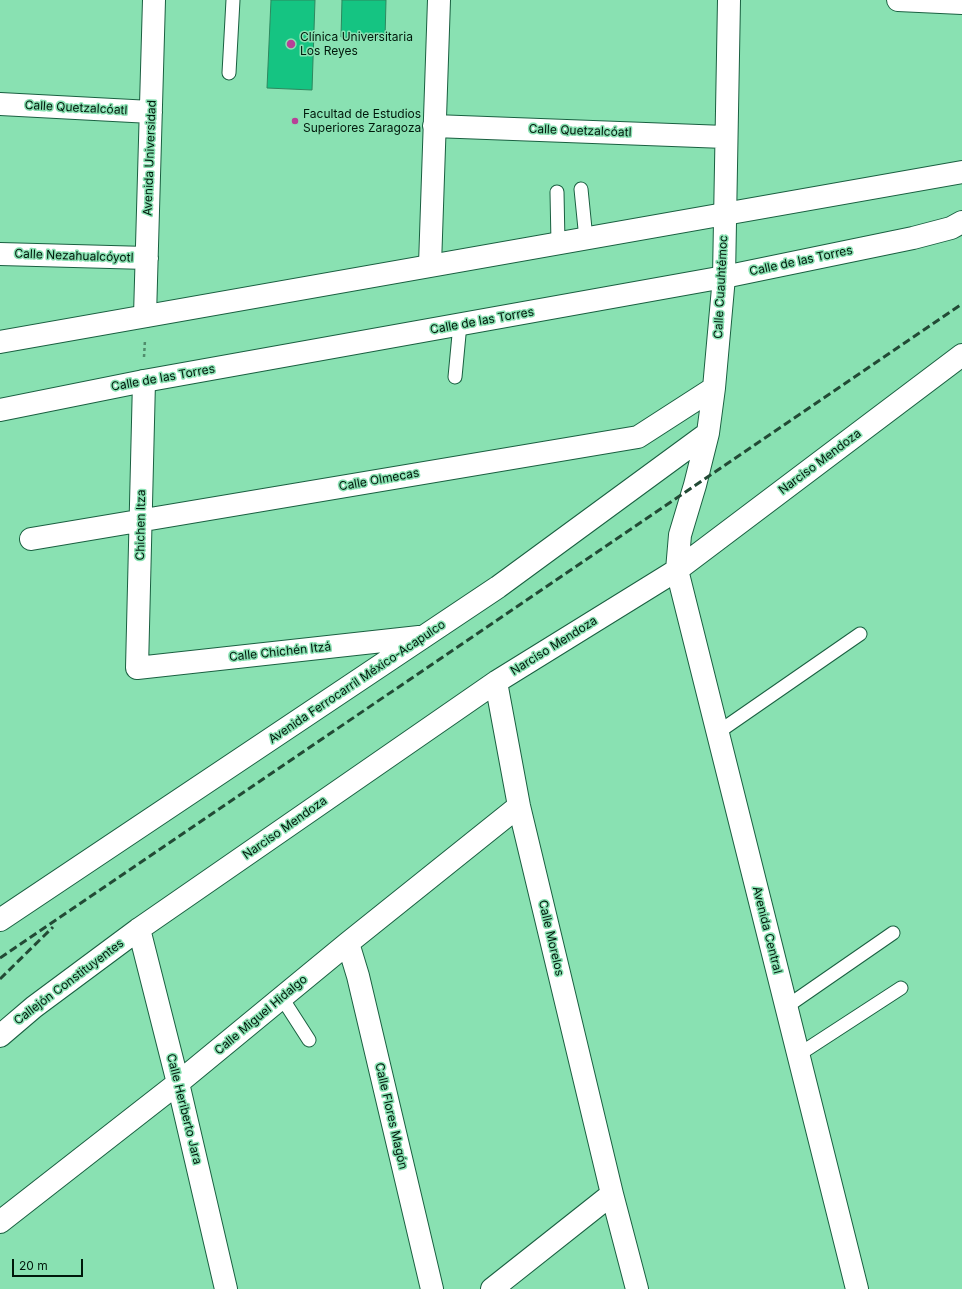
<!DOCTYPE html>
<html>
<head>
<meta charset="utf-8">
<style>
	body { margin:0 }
	#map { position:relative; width:962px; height:1289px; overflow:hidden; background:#89e1b2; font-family:Inter,sans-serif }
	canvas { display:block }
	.scale { position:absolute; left:12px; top:1259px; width:71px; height:18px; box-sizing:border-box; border:2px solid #00180b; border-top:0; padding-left:5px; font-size:12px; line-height:14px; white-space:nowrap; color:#00180b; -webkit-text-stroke:3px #89e1b2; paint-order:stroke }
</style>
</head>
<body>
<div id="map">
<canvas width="962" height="1289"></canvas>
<div class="scale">20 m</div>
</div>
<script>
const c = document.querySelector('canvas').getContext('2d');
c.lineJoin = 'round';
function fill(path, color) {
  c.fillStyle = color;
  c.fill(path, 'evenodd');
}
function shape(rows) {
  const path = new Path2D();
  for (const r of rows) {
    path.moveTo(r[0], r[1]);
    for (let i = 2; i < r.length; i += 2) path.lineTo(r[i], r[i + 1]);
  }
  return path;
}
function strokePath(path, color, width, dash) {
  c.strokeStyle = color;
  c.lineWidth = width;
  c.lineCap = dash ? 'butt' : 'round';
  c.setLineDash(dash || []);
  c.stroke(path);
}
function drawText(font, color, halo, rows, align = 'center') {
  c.font = font + ' Inter,sans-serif';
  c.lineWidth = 3;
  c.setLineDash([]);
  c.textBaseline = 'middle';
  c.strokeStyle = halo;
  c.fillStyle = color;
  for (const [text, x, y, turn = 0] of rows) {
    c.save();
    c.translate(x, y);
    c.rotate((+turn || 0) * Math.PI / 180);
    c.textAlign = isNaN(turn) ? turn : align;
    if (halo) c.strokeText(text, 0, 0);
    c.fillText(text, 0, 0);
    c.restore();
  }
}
const building = shape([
	[271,0,315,0,312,90,267,88,271,0],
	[342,0,386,0,385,39,341,37,342,0]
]);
fill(building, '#15c482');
strokePath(building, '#2d885f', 1);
const lane = shape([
	[229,73,233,0],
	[581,189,586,239],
	[557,192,558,243],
	[455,377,460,324],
	[717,733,860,634],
	[282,998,309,1040],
	[786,1007,893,933],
	[798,1055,901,988]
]);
const street = shape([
	[729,0,724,277,714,388,708,433,695,485,680,535,677,570,857,1289],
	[898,0,962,3],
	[0,104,151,112],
	[434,126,725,137],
	[0,254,147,258],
	[430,265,439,0],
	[145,316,154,0],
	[144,381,137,668,419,637],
	[31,539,638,437,714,388],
	[496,682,519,806,612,1194,637,1289],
	[0,920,498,587,708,433],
	[139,929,178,1083,226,1289],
	[348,943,358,976,432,1289],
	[0,1036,34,1007,139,929,496,682,677,570,962,355],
	[0,1222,178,1083,348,943,519,806],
	[492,1289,612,1194]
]);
const secondary = shape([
	[0,342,962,172],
	[0,410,144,381,724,277,913,238,951,228,962,222]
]);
strokePath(lane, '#1a6041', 15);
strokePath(street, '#1a6041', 24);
strokePath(secondary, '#1a6041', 24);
strokePath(shape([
	[144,357,145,340]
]), '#508d6c', 2.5, [3, 3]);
strokePath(lane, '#fff', 13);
strokePath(street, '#fff', 22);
strokePath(secondary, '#fff', 22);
strokePath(shape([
	[0,958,962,304],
	[0,979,53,927]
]), '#224a35', 3, [8, 4]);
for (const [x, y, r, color] of [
	[291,44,5,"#b74197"],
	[295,121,4,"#b74197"]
]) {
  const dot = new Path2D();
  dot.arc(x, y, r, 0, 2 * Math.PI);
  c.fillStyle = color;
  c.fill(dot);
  strokePath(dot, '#89e1b2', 1.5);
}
drawText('12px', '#00180b', '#89e1b2', [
	["Clínica Universitaria",300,37],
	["Los Reyes",300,51],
	["Facultad de Estudios",303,114],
	["Superiores Zaragoza",303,128]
], 'left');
drawText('12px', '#00180b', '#89e1b2', [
	["Calle Quetzalcóatl",76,108,3],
	["Calle Quetzalcóatl",580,131,2],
	["Avenida Universidad",150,158,-88],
	["Calle Nezahualcóyotl",74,256,2],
	["Calle de las Torres",801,261,-12],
	["Calle Cuauhtémoc",721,287,-87],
	["Calle de las Torres",482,321,-10],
	["Calle de las Torres",163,378,-10],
	["Narciso Mendoza",820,462,-37],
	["Calle Olmecas",379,480,-10],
	["Chichen Itza",141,525,-89],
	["Narciso Mendoza",554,646,-32],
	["Calle Chichén Itzá",280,652,-6],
	["Avenida Ferrocarril México-Acapulco",357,682,-34],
	["Narciso Mendoza",285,828,-35],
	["Avenida Central",767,930,76],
	["Calle Morelos",551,938,77],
	["Callejón Constituyentes",69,982,-37],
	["Calle Miguel Hidalgo",261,1015,-40],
	["Calle Heriberto Jara",184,1109,76],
	["Calle Flores Magón",391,1116,77]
]);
</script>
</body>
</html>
